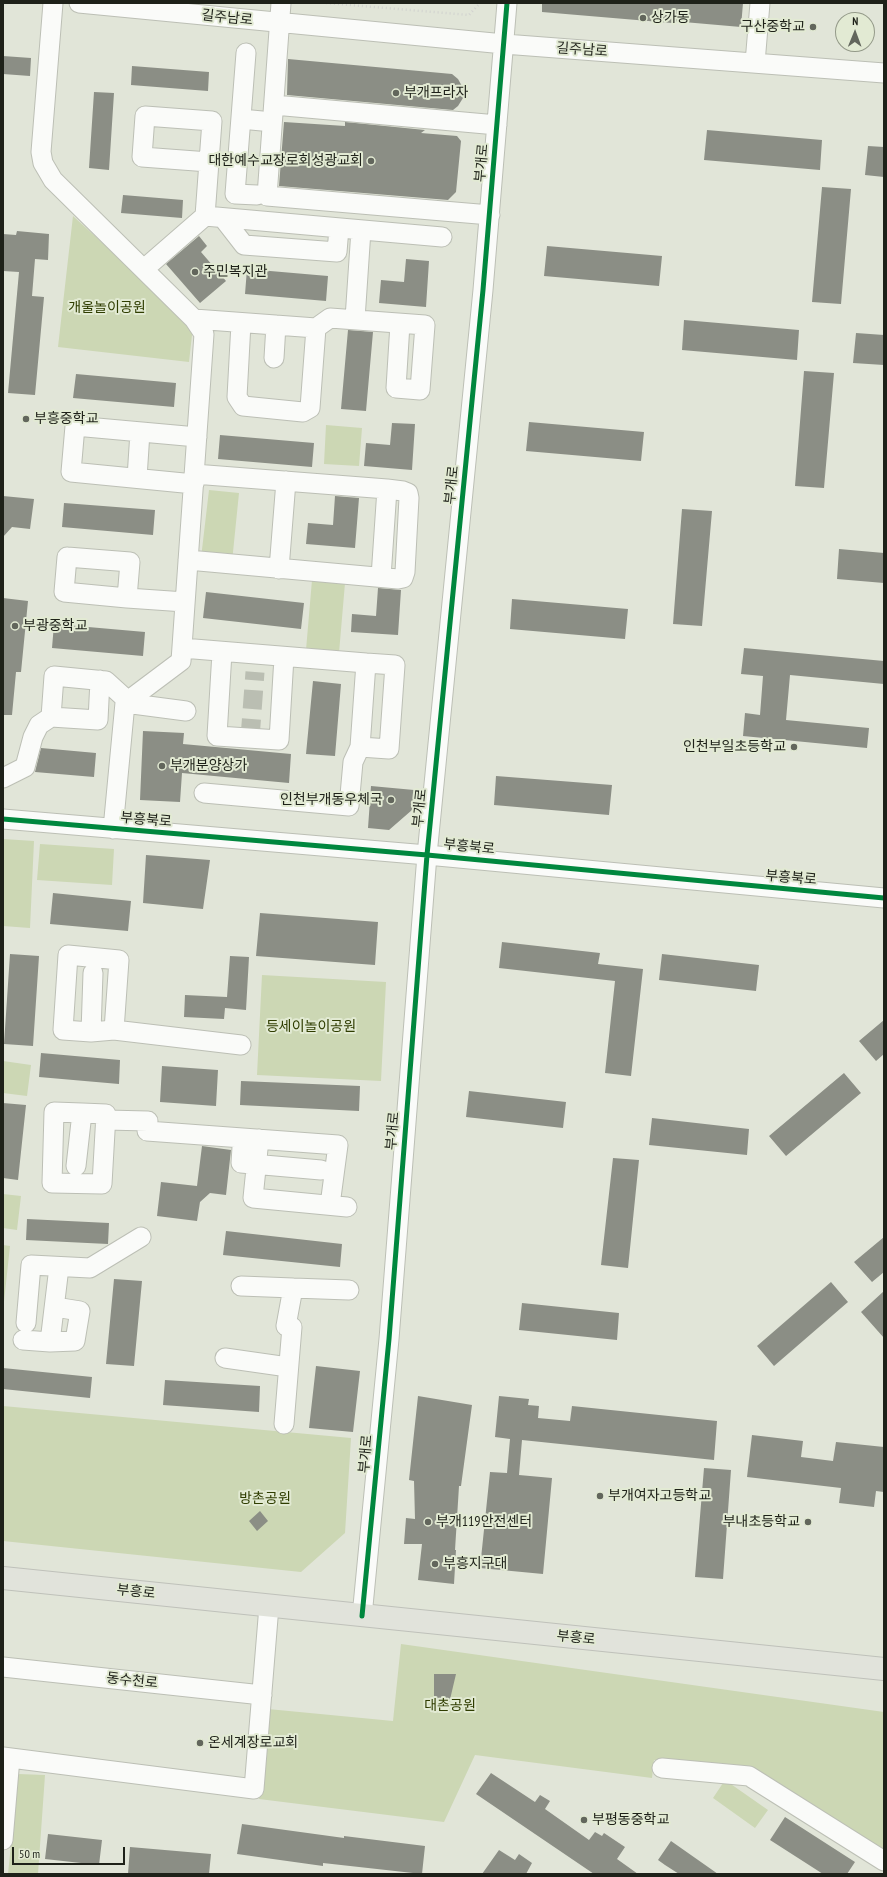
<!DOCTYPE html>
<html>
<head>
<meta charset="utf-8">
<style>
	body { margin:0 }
	#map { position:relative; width:887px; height:1877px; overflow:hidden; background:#e1e5d8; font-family:"PT Sans Narrow",sans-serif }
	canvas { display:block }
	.frame { position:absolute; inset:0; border:4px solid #1e2119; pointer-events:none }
	.north { position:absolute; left:835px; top:12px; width:40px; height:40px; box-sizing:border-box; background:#e2ead3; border:1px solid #949a89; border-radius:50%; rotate:1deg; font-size:11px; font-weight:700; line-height:16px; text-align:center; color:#1e2119 }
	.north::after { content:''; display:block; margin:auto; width:14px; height:18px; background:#62665c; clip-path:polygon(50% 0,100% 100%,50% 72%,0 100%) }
	.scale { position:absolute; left:12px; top:1847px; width:113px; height:18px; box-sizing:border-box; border:2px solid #1e2119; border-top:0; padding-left:5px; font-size:12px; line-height:14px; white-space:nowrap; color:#1e2119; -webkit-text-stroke:3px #e2ead3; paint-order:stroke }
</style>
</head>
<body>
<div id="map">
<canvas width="887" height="1877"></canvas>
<div class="frame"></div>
<div class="north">N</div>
<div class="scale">50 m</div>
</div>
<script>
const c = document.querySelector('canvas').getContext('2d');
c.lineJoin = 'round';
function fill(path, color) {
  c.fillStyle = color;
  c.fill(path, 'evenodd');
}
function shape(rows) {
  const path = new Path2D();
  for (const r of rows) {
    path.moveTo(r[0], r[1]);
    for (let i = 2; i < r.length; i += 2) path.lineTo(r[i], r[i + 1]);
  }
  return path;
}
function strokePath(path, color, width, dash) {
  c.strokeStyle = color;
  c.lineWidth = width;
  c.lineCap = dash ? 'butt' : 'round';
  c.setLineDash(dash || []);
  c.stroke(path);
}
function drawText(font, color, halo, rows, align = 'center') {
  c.font = font + ' "PT Sans Narrow","Noto Sans KR",sans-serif';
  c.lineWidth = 4;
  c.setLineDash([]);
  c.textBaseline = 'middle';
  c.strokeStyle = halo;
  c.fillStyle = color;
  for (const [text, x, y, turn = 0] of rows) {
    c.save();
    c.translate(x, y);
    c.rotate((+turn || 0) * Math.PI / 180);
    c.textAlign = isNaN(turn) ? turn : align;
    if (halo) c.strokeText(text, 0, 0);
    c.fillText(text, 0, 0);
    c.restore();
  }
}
fill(shape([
	[73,216,193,326,189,362,58,347],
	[326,425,362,428,359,466,324,464],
	[209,490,239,493,232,562,201,558],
	[312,580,345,583,339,653,306,650],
	[3,839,34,841,30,928,3,926],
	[40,844,114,849,112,885,37,880],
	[262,975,386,982,381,1081,257,1075],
	[3,1061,31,1065,27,1096,3,1093],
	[3,1194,21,1196,17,1230,3,1228],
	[3,1245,10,1246,3,1311],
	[3,1406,351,1438,345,1533,301,1572,3,1541],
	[401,1644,884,1712,884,1855,752,1771,654,1760,652,1778,475,1755,444,1822,259,1799,268,1709,393,1721],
	[18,1774,45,1775,38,1874,8,1874],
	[725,1780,768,1810,755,1828,713,1798]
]), '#ccd7b4');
fill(shape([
	[542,3,743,3,741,27,672,21,672,23,542,12],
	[3,56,31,58,30,76,3,74],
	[288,59,452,74,458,79,463,88,463,98,458,106,453,110,287,95],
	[132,66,209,72,208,91,131,85],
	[94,92,114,93,109,170,89,168],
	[284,122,345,126,345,122,425,130,421,133,457,136,461,141,456,192,448,200,279,186],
	[707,130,822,140,820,170,704,160],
	[868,146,884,147,884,177,865,175],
	[822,187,851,189,841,304,812,302],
	[123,195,183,200,182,218,121,213],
	[17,231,49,234,48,260,35,259,32,296,44,297,35,395,8,393,19,272,3,271,3,234,16,235],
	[199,236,207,246,201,252,226,281,200,303,166,264],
	[547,246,662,256,659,286,544,276],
	[406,259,429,261,426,307,379,303,381,280,404,282],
	[247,269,328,276,326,301,245,294],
	[684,320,799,330,797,360,682,350],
	[348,330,373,332,366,411,341,409],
	[856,333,884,335,884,365,853,363],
	[804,371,834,373,824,488,795,486],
	[76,374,176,383,174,407,73,398],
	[529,422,644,432,641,461,526,451],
	[392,423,415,424,412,470,364,466,366,443,390,445],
	[220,435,314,443,312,467,218,459],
	[3,496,34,499,30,529,12,527,3,537],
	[335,496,359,498,355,548,306,544,308,523,333,525],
	[64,503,155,510,153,535,62,527],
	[682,509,712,511,702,626,673,624],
	[839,549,884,553,884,583,837,579],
	[378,588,401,590,398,635,351,632,352,614,376,616],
	[206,592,304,603,301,629,203,618],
	[3,598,28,601,21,672,16,672,12,715,3,715],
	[512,599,628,609,625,639,510,629],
	[54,624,145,632,143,656,52,648],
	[744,648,884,661,884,684,790,675,786,720,869,728,867,748,743,736,745,713,760,715,763,676,741,674],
	[313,681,341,684,335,756,306,754],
	[143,731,184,733,183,744,291,754,289,783,182,773,180,802,140,800],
	[41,748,96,753,94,777,35,772],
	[496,776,612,785,609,815,494,805],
	[371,786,414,790,412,810,389,830,368,828],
	[146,855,210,860,203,909,143,903],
	[53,893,131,901,128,931,50,924],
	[260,913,378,922,375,965,256,956],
	[502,942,600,953,598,964,643,969,631,1076,605,1073,615,981,499,968],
	[10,954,39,956,33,1046,4,1044],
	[662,954,759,965,756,991,659,980],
	[230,956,249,957,246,1010,225,1008,224,1019,184,1017,185,995,227,997],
	[884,1020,884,1054,876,1061,859,1041],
	[41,1053,120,1060,119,1084,39,1077],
	[162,1066,218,1070,216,1106,160,1102],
	[844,1073,861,1093,786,1156,769,1136],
	[241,1081,360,1086,359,1111,240,1105],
	[469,1091,566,1102,563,1128,466,1117],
	[3,1103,26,1105,18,1180,3,1178],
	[652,1118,749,1129,747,1155,649,1145],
	[202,1146,231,1150,226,1195,210,1193,200,1202,197,1221,157,1216,161,1182,197,1186],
	[613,1158,639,1160,628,1268,601,1265],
	[27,1219,109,1223,108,1244,26,1240],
	[226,1231,342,1244,340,1267,223,1255],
	[884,1237,884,1272,872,1282,854,1262],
	[114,1279,142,1281,134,1366,106,1364],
	[831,1282,848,1302,774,1366,757,1346],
	[884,1291,884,1338,861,1312],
	[522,1303,619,1313,617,1340,519,1330],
	[316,1366,360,1371,353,1432,309,1428],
	[3,1368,92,1377,90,1398,3,1389],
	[165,1380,260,1386,259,1412,163,1405],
	[418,1396,472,1405,461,1486,459,1486,455,1550,456,1550,454,1584,418,1580,422,1544,404,1544,406,1518,415,1519,414,1481,409,1480],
	[499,1396,529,1399,528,1405,539,1406,538,1418,570,1421,572,1406,717,1421,714,1460,522,1440,519,1475,552,1478,543,1574,480,1568,490,1472,507,1473,510,1439,495,1437],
	[752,1435,803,1441,801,1457,833,1461,836,1442,884,1447,884,1492,876,1491,874,1507,839,1503,841,1488,747,1477],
	[704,1468,731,1470,723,1579,695,1577],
	[260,1511,268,1521,257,1531,249,1521],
	[434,1674,456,1674,448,1708,434,1705],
	[491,1773,535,1802,540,1795,550,1801,545,1809,589,1840,595,1832,602,1836,604,1833,625,1847,617,1859,638,1874,594,1874,476,1794],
	[785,1817,855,1862,847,1874,823,1874,770,1840],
	[242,1824,344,1838,344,1836,425,1846,422,1874,323,1863,323,1866,237,1854],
	[48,1834,102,1840,99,1865,45,1859],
	[671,1841,718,1874,679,1874,665,1865,658,1860],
	[130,1847,211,1854,209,1874,128,1874],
	[499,1850,515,1860,519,1854,532,1863,526,1874,482,1874]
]), '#8b8e85');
strokePath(shape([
	[250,738,255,672]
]), '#babeb2', 19, [19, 10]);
const minor = shape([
	[53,3,41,152,43,163,53,180,194,319],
	[79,3,504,44,884,73],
	[281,3,267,196,490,215],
	[246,53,235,194,257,195],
	[755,63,760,3],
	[274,105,497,125],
	[241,119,262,121],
	[205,216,442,237],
	[223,218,244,245,337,252,339,228],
	[144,269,205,216,212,121,145,116,142,157,209,162],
	[355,319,361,230],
	[241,323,237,397,243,406,303,412,310,408,316,328],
	[274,358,276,325],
	[137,478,140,432],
	[194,484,71,472,75,426,197,437],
	[67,557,130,562,127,598,64,592,67,557],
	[188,560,398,579,403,578,405,572,409,498,408,493,403,491,387,489,194,474],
	[279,569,286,481],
	[381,577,387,489],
	[127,598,185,602],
	[182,648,366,663],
	[222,652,217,736,279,740,284,657],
	[100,680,98,720,51,717,54,676,106,681,128,701],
	[125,703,186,711],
	[3,778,25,767,33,737,39,725,51,717],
	[204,793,349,806,353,762,360,747,389,749,395,665,366,663,360,747],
	[3,819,427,855,884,898],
	[113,829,125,703,181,661,204,334,194,319,316,328,330,318,425,325,420,390,396,388,400,324],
	[68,955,119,960,114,1030,91,1032,63,1030,68,955],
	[114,1030,241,1045],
	[91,1032,93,973],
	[106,1120,148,1121],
	[147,1131,338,1145,330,1205],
	[259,1139,253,1198,347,1207],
	[242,1147,241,1163,321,1170],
	[76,1166,82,1113,106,1114,102,1184,52,1183,54,1112,82,1113],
	[241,1286,293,1288,286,1326],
	[293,1288,349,1290],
	[55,1307,80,1311,75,1341,50,1342,59,1267],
	[26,1323,31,1265,90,1268,141,1237],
	[23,1340,50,1342],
	[225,1358,288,1367],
	[284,1424,292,1327],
	[362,1616,389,1339,427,855,483,290,507,3],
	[3,1667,262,1695],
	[3,1757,254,1789,269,1606],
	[662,1768,749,1776,884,1861],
	[3,1840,10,1758]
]);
const major = shape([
	[3,1578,884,1669]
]);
strokePath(minor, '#bcbfb5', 21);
strokePath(major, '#bfc1ba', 24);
strokePath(shape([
	[326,3,469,15,480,3]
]), '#d1d2cf', 2.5, [1, 3]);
strokePath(minor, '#fafbf9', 19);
strokePath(major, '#e1e3db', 22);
strokePath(shape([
	[3,819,427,855,884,898],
	[362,1616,389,1339,427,855,483,290,507,3]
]), '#00873e', 5);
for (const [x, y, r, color] of [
	[643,18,4,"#62665c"],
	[813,27,4,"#62665c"],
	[396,93,4,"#62665c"],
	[371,161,4,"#62665c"],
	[195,272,4,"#62665c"],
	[26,419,4,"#62665c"],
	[15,626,4,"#62665c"],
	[794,747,4,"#62665c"],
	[162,766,4,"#62665c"],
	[391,800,4,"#62665c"],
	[600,1496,4,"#62665c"],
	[428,1522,4,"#62665c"],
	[808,1522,4,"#62665c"],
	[435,1564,4,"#62665c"],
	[200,1743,4,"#62665c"],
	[584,1820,4,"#62665c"]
]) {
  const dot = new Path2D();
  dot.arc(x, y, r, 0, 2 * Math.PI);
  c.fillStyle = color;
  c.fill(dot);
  strokePath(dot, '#e2ead3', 1.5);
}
drawText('14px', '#1e2119', '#e2ead3', [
	["길주남로",227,18,6],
	["길주남로",582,50,4],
	["부개로",482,163,-85],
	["부개로",452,485,-84],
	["부개로",420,808,-84],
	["부흥북로",146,820,5],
	["부흥북로",469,847,6],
	["부흥북로",791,878,5],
	["부개로",393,1131,-85],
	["부개로",366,1454,-85],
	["부흥로",136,1592,6],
	["부흥로",576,1638,6],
	["동수천로",132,1681,6]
]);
drawText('14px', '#1e2119', '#e2ead3', [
	["상가동",651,18],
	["구산중학교",805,27,"right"],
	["부개프라자",404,93],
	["대한예수교장로회성광교회",363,161,"right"],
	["주민복지관",203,272],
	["부흥중학교",34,419],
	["부광중학교",23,626],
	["인천부일초등학교",786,747,"right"],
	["부개분양상가",170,766],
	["인천부개동우체국",383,800,"right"],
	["부개여자고등학교",608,1496],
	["부개119안전센터",436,1522],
	["부내초등학교",800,1522,"right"],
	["부흥지구대",443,1564],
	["온세계장로교회",208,1743],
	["부평동중학교",592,1820]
], 'left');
drawText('14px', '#2f3d00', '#e2ead3', [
	["개울놀이공원",107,308],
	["등세이놀이공원",311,1027],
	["방촌공원",265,1499],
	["대촌공원",450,1706]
]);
</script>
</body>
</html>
